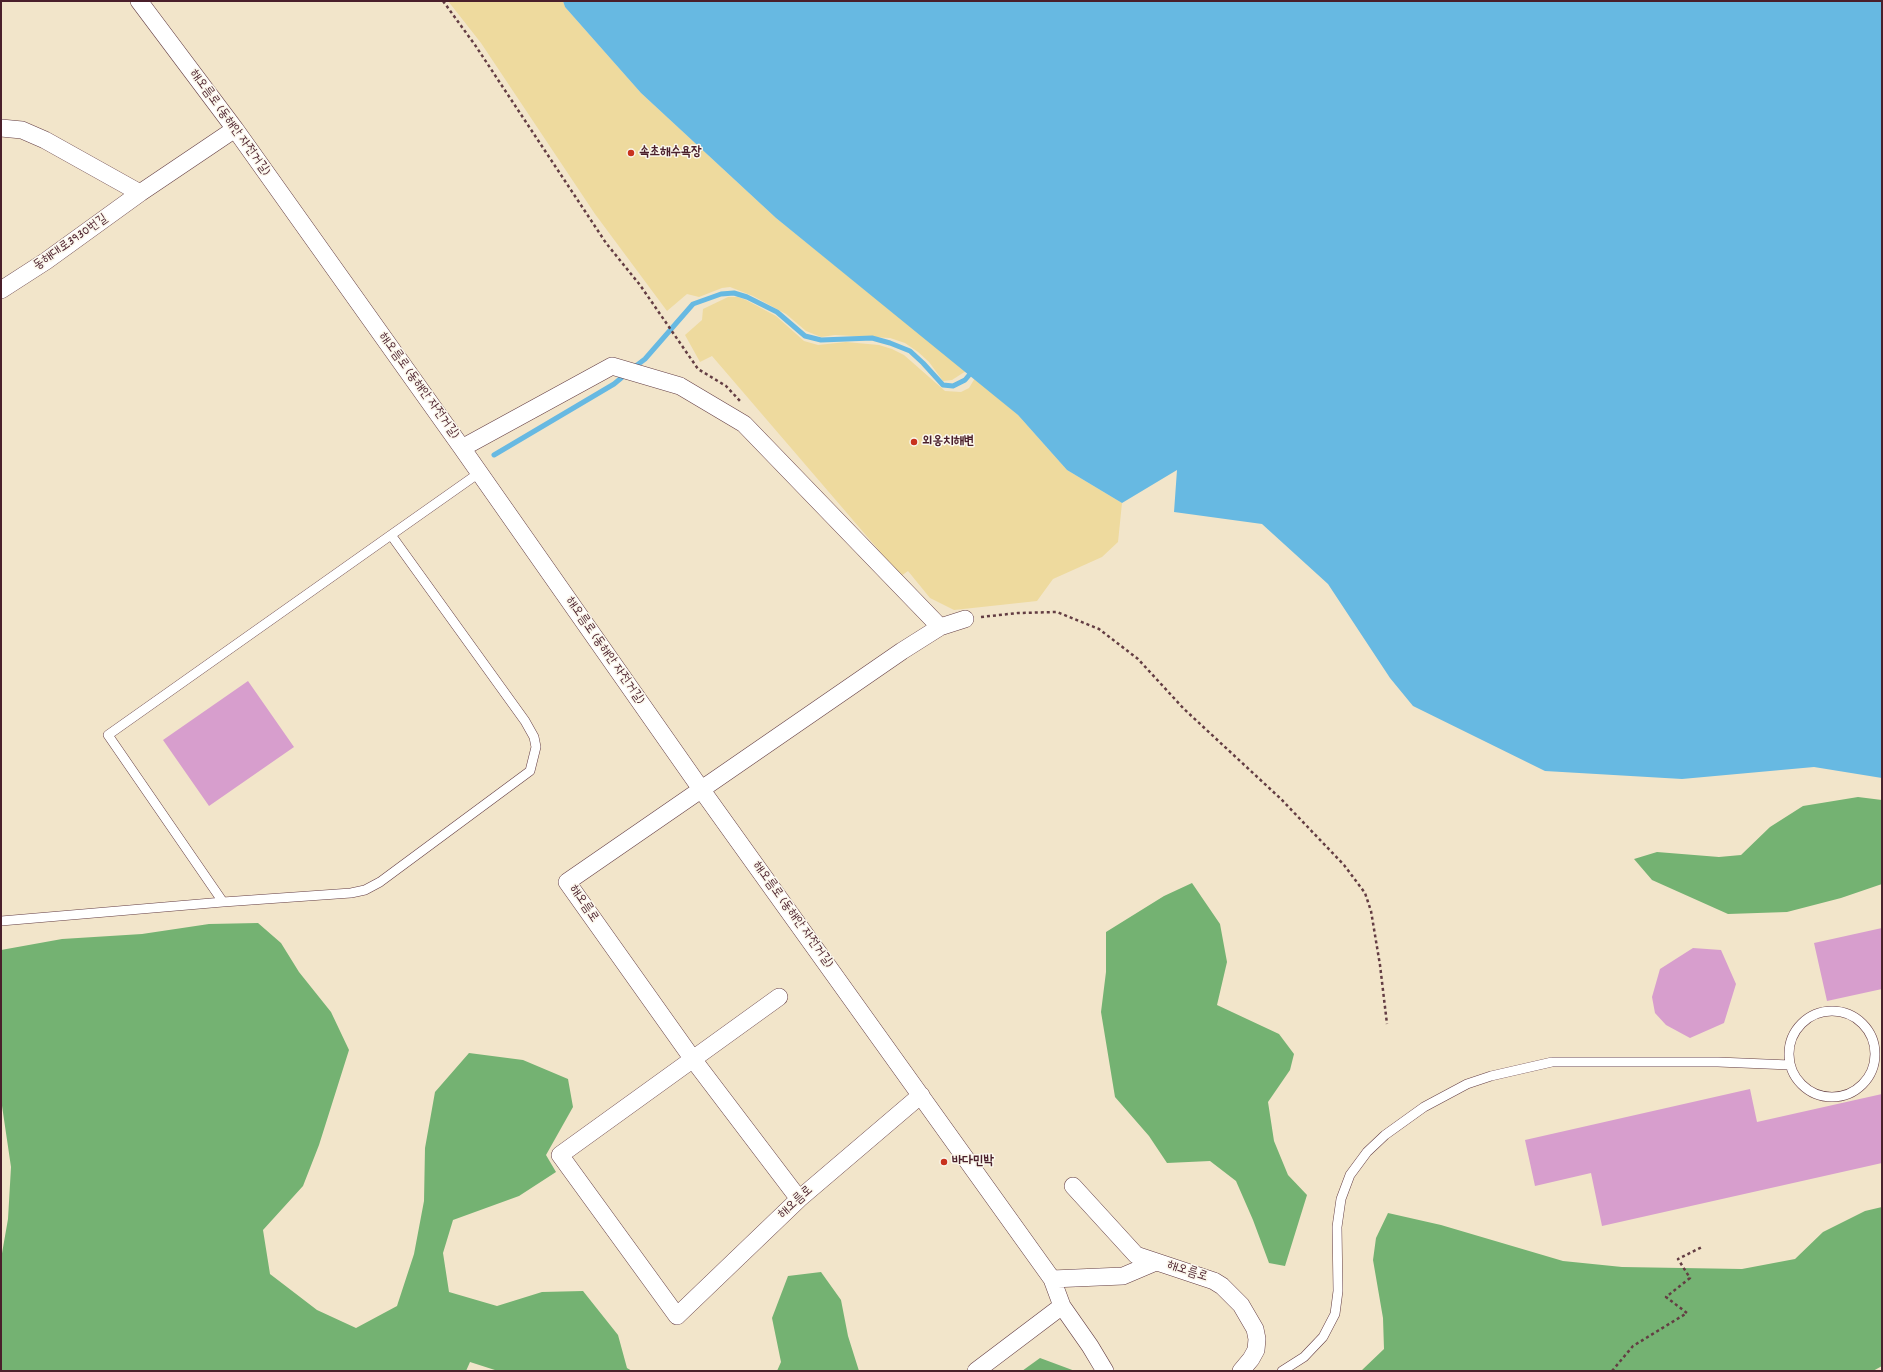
<!DOCTYPE html>
<html>
<head>
<meta charset="utf-8">
<style>
	body { margin:0 }
	#map { position:relative; width:1883px; height:1372px; overflow:hidden; background:#f2e5ca; font-family:Dekko,sans-serif }
	canvas { display:block }
	.frame { position:absolute; inset:0; border:2px solid #4a1f2b; pointer-events:none }
</style>
</head>
<body>
<div id="map">
<canvas width="1883" height="1372"></canvas>
<div class="frame"></div>
</div>
<script>
const c = document.querySelector('canvas').getContext('2d');
c.lineJoin = 'round';
function fill(path, color) {
  c.fillStyle = color;
  c.fill(path, 'evenodd');
}
function shape(rows) {
  const path = new Path2D();
  for (const r of rows) {
    if (r.length === 3) {
      path.moveTo(r[0] + r[2], r[1]);
      path.arc(r[0], r[1], r[2], 0, 2 * Math.PI);
      continue;
    }
    path.moveTo(r[0], r[1]);
    for (let i = 2; i < r.length; i += 2) path.lineTo(r[i], r[i + 1]);
  }
  return path;
}
function strokePath(path, color, width, dash) {
  c.strokeStyle = color;
  c.lineWidth = width;
  c.lineCap = dash ? 'butt' : 'round';
  c.setLineDash(dash || []);
  c.stroke(path);
}
function drawText(font, color, halo, rows, align = 'center') {
  c.font = font + ' Dekko,"Poor Story",sans-serif';
  c.lineWidth = 3;
  c.setLineDash([]);
  c.textBaseline = 'middle';
  c.strokeStyle = halo;
  c.fillStyle = color;
  for (const [text, x, y, turn = 0] of rows) {
    c.save();
    c.translate(x, y);
    c.rotate((+turn || 0) * Math.PI / 180);
    c.textAlign = isNaN(turn) ? turn : align;
    if (halo) c.strokeText(text, 0, 0);
    c.fillText(text, 0, 0);
    c.restore();
  }
}
fill(shape([
	[1858,797,1882,800,1882,884,1841,898,1787,912,1728,914,1652,880,1634,859,1657,852,1719,857,1741,855,1770,827,1803,806],
	[1192,883,1220,924,1227,962,1217,1005,1279,1034,1294,1054,1290,1070,1268,1102,1274,1141,1288,1175,1307,1195,1285,1266,1269,1263,1253,1220,1236,1181,1210,1161,1167,1163,1149,1136,1115,1097,1101,1012,1106,972,1106,932,1164,896],
	[258,923,281,943,299,972,331,1012,349,1050,319,1145,303,1186,263,1230,270,1274,317,1310,356,1328,397,1306,414,1254,424,1201,425,1148,435,1092,469,1053,523,1060,568,1079,573,1107,546,1155,556,1172,519,1196,453,1220,443,1253,449,1292,497,1306,542,1292,583,1291,618,1335,627,1368,632,1371,498,1371,470,1362,466,1371,1,1371,1,1259,8,1219,11,1167,1,1099,1,950,62,939,142,934,209,924],
	[1882,1207,1882,1366,1873,1371,1362,1370,1384,1349,1383,1318,1373,1260,1376,1238,1388,1213,1441,1225,1563,1261,1622,1267,1742,1269,1795,1259,1823,1232,1865,1211],
	[821,1272,841,1300,848,1336,859,1371,777,1371,781,1362,772,1318,788,1276],
	[1040,1358,1075,1371,1022,1371]
]), '#74b272');
fill(shape([
	[448,1,563,1,565,7,641,93,776,218,966,371,952,380,943,381,929,362,918,352,905,343,890,338,835,335,821,337,806,331,786,314,753,296,730,287,722,288,699,297,687,294,667,311,595,214,481,43],
	[728,297,738,297,746,300,776,316,804,341,818,345,846,342,879,345,892,349,904,355,945,391,961,392,969,388,975,378,1018,415,1067,470,1122,503,1118,542,1102,557,1053,579,1037,601,954,610,930,598,908,571,901,576,712,356,700,362,685,335,702,320,703,309]
]), '#eeda9e');
fill(shape([
	[563,1,1882,1,1882,778,1814,767,1682,779,1545,771,1413,706,1390,678,1328,584,1262,524,1174,512,1177,470,1122,503,1067,470,1018,415,776,218,641,93,565,7]
]), '#67b9e2');
strokePath(shape([
	[632,369,645,359,693,304,721,294,734,293,747,297,777,312,805,336,821,340,872,338,890,343,910,351,923,363,943,385,953,386,965,380,970,374],
	[494,455,614,384,626,374]
]), '#67b9e2', 5);
fill(shape([
	[248,681,294,747,209,806,163,740],
	[1882,928,1882,989,1827,1001,1814,943],
	[1693,948,1721,950,1736,984,1724,1023,1690,1038,1666,1025,1655,1013,1652,997,1660,969],
	[1750,1089,1757,1122,1882,1094,1882,1163,1602,1226,1591,1173,1535,1186,1525,1140]
]), '#d79ecd');
const lane = shape([
	[391,535,525,721,534,737,536,747,530,771,380,882,365,890,351,893,223,902,108,735,391,535,479,473],
	[1,921,223,902],
	[1832,1054,43],
	[1282,1371,1304,1357,1323,1337,1335,1314,1338,1291,1337,1227,1341,1199,1350,1175,1367,1152,1385,1135,1424,1107,1467,1084,1491,1076,1552,1062,1718,1062,1790,1065]
]);
const street = shape([
	[139,1,235,129,462,448,701,789,1052,1279,1062,1306,1090,1346,1105,1371],
	[1,128,22,130,45,140,140,193],
	[1,290,46,261,140,193,235,129],
	[462,448,612,366,680,386,744,424,940,627],
	[779,997,560,1155,677,1316,799,1199,921,1095],
	[1073,1186,1136,1255,1214,1281,1222,1286,1241,1305,1255,1329,1257,1339,1256,1350,1251,1359,1241,1371],
	[799,1199,692,1058,567,882,902,651,940,627,965,619],
	[1052,1279,1123,1276,1156,1262],
	[976,1371,1062,1306]
]);
strokePath(lane, '#633d43', 10);
strokePath(street, '#633d43', 18);
strokePath(shape([
	[443,1,475,45,606,243,640,285,698,369,726,386,740,401],
	[981,617,1018,613,1057,612,1099,629,1138,659,1184,709,1281,799,1344,865,1365,893,1371,911,1380,965,1387,1024],
	[1612,1371,1633,1346,1687,1313,1666,1297,1690,1278,1678,1259,1702,1247]
]), '#633d43', 2.5, [3, 3]);
strokePath(lane, '#fff', 9);
strokePath(street, '#fff', 17);
for (const [x, y, r, color] of [
	[631,153,4,"#c8321e"],
	[914,442,4,"#c8321e"],
	[944,1162,4,"#c8321e"]
]) {
  const dot = new Path2D();
  dot.arc(x, y, r, 0, 2 * Math.PI);
  c.fillStyle = color;
  c.fill(dot);
  strokePath(dot, '#fbf7ec', 1.5);
}
drawText('13px', '#4a1f2b', '#fbf7ec', [
	["해오름로 (동해안 자전거길)",229,123,54],
	["동해대로3930번길",71,243,-35],
	["해오름로 (동해안 자전거길)",418,386,54],
	["해오름로 (동해안 자전거길)",604,651,55],
	["해오름로",583,904,56],
	["해오름로 (동해안 자전거길)",792,915,54],
	["해오름로",796,1203,-42],
	["해오름로",1187,1272,18]
]);
drawText('bold 13px', '#4a1f2b', '#fbf7ec', [
	["속초해수욕장",639,153],
	["외옹치해변",922,442],
	["바다민박",952,1162]
], 'left');
</script>
</body>
</html>
